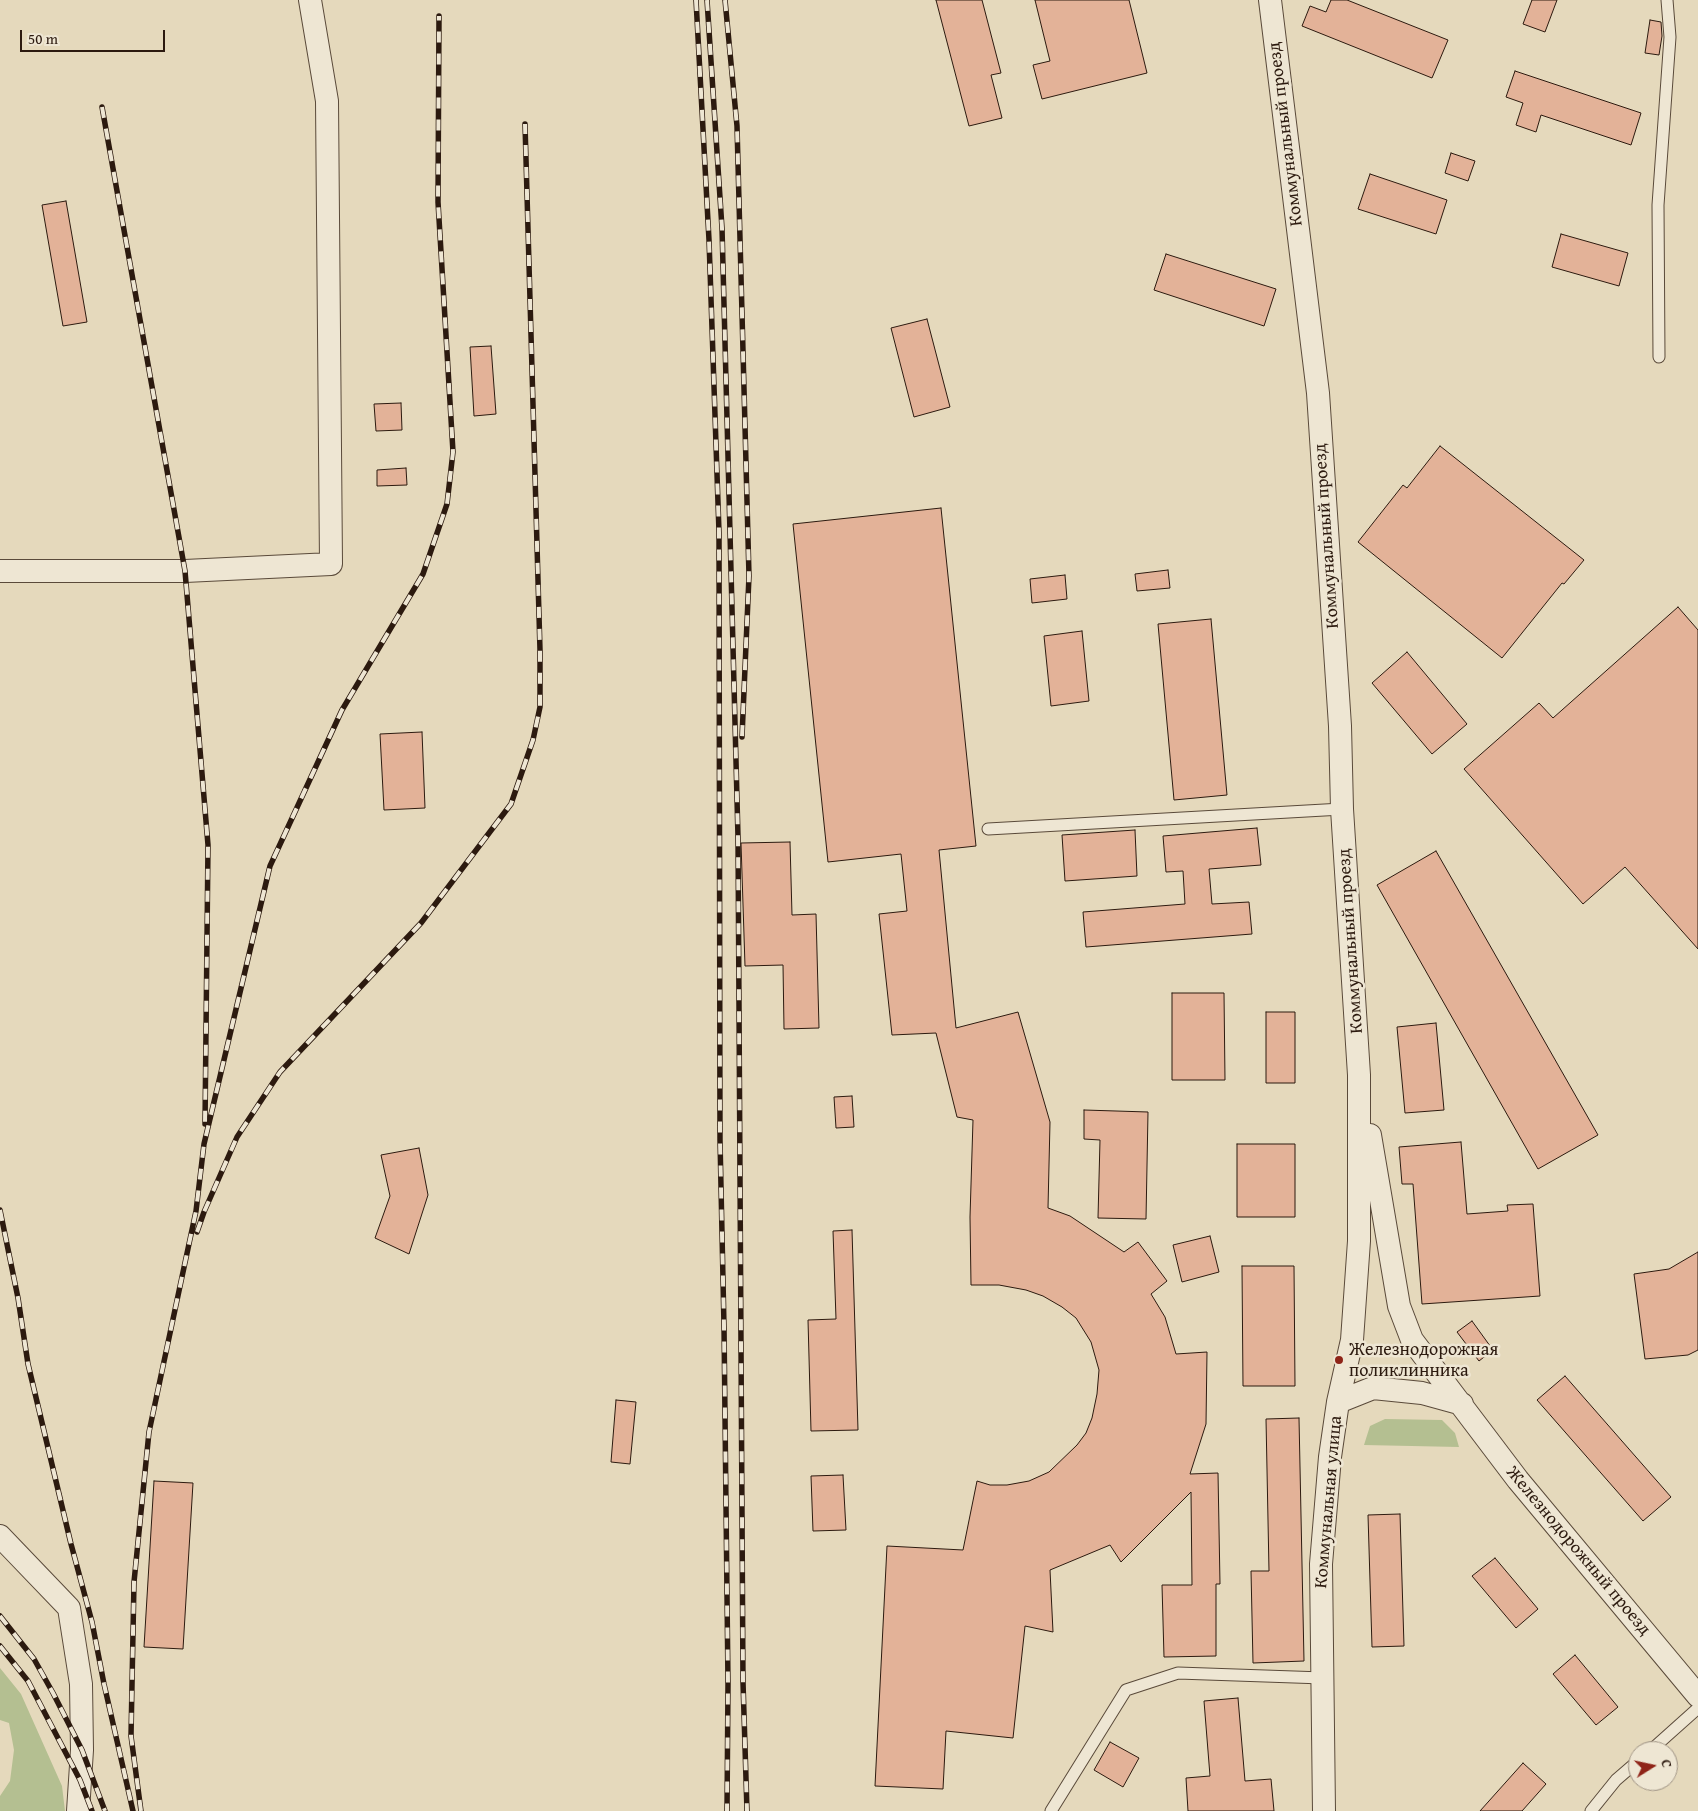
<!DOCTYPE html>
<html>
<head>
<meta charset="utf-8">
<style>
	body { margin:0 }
	#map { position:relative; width:1698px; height:1811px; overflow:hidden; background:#e5d9bc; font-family:"Gentium Book Plus",serif }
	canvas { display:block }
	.north { position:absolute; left:1628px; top:1741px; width:50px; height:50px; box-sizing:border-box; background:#eee6d3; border:1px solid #a09485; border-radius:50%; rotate:80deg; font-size:14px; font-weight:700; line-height:20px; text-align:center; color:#2c1a0f }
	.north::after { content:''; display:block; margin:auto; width:18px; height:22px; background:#8f2418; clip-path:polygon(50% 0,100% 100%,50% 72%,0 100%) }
	.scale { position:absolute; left:20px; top:30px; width:145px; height:22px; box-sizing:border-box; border:2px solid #2c1a0f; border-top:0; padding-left:6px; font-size:15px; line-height:18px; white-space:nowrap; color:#2c1a0f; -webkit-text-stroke:4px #eee6d3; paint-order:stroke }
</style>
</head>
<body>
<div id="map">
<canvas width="1698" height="1811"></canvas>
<div class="north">С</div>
<div class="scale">50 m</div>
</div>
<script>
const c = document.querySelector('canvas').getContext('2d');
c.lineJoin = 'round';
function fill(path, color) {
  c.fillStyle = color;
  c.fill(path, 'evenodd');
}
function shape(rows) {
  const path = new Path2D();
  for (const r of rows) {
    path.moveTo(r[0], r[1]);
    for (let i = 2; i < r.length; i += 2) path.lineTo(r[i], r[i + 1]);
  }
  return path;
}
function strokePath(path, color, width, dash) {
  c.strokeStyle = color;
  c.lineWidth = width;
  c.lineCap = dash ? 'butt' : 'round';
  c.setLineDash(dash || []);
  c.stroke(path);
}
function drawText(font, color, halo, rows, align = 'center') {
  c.font = font + ' "Gentium Book Plus",serif';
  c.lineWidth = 5;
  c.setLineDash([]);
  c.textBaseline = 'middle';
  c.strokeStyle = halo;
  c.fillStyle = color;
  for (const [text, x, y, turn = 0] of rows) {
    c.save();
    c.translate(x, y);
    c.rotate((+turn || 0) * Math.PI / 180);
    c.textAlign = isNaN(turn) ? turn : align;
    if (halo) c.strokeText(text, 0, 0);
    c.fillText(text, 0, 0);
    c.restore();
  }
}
fill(shape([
	[1385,1419,1442,1420,1455,1433,1459,1447,1364,1445,1370,1426],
	[0,1668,21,1694,62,1786,65,1811,0,1811,0,1796,10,1781,14,1750,9,1723,0,1720]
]), '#b4bf91');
const building = shape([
	[936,0,982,0,1001,73,991,75,1002,118,969,126,936,0],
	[1035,0,1129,0,1147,73,1042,99,1033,65,1050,61,1035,0],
	[1331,0,1347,0,1448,40,1432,78,1302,26,1310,6,1326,12,1331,0],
	[1532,0,1557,0,1545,32,1523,24,1532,0],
	[1650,20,1661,22,1662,36,1659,55,1645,53,1650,20],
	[1515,71,1641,113,1631,145,1541,115,1536,132,1516,125,1523,103,1506,97,1515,71],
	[1451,153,1475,161,1468,181,1445,173,1451,153],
	[1370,174,1447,200,1436,234,1358,209,1370,174],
	[66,201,87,322,63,326,42,205,66,201],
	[1561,234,1628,253,1619,286,1552,267,1561,234],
	[1166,254,1276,289,1264,326,1154,290,1166,254],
	[927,319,950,407,914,417,891,328,927,319],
	[491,346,496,414,474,416,470,347,491,346],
	[401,403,402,430,376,431,374,404,401,403],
	[1440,446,1584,560,1564,584,1562,583,1502,658,1358,542,1403,485,1407,488,1440,446],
	[406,468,407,485,377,486,377,470,406,468],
	[941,508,976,846,939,850,956,1028,1018,1012,1050,1122,1048,1208,1070,1216,1124,1252,1138,1242,1167,1281,1151,1294,1165,1317,1176,1354,1207,1352,1206,1424,1190,1474,1218,1473,1220,1584,1216,1584,1216,1656,1164,1657,1162,1585,1192,1585,1191,1492,1121,1562,1110,1545,1050,1570,1053,1632,1025,1626,1013,1738,946,1731,943,1789,875,1786,887,1546,963,1550,977,1481,990,1485,1007,1485,1029,1481,1049,1472,1077,1445,1086,1433,1092,1418,1097,1394,1099,1370,1091,1342,1076,1318,1062,1307,1043,1296,1026,1290,999,1285,971,1285,970,1217,973,1120,957,1117,936,1033,892,1035,879,914,907,911,901,854,828,862,793,524,941,508],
	[1168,570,1170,588,1137,591,1135,574,1168,570],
	[1065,575,1067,599,1032,603,1030,579,1065,575],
	[1678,607,1698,630,1698,949,1625,867,1583,904,1464,769,1539,703,1553,718,1678,607],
	[1211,619,1227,795,1174,800,1158,624,1211,619],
	[1082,631,1089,701,1051,706,1044,636,1082,631],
	[1407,652,1467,724,1432,754,1372,683,1407,652],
	[422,732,425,808,384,810,380,734,422,732],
	[1257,828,1261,865,1209,869,1212,904,1249,902,1252,934,1086,947,1083,912,1185,904,1183,871,1166,872,1163,836,1257,828],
	[1135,830,1137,876,1065,881,1062,835,1135,830],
	[790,842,792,915,816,914,819,1028,784,1029,783,965,745,966,741,843,790,842],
	[1436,851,1598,1135,1538,1169,1377,885,1436,851],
	[1172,993,1224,993,1225,1080,1172,1080,1172,993],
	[1266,1012,1295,1012,1295,1083,1266,1083,1266,1012],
	[1436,1023,1444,1110,1405,1113,1397,1027,1436,1023],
	[852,1096,854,1127,836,1128,834,1097,852,1096],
	[1084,1110,1148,1112,1146,1219,1098,1218,1100,1140,1084,1139,1084,1110],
	[1461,1142,1467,1214,1508,1211,1507,1205,1533,1204,1540,1296,1422,1304,1413,1184,1402,1184,1399,1147,1461,1142],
	[1237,1144,1295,1144,1295,1217,1237,1217,1237,1144],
	[419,1148,428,1195,409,1254,375,1238,390,1196,381,1155,419,1148],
	[852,1230,858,1430,811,1431,808,1320,836,1319,833,1231,852,1230],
	[1210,1236,1219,1272,1182,1282,1173,1245,1210,1236],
	[1698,1252,1698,1350,1688,1355,1645,1359,1634,1274,1669,1269,1698,1252],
	[1242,1266,1294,1266,1295,1386,1243,1386,1242,1266],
	[1472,1321,1493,1350,1479,1361,1457,1332,1472,1321],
	[1565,1376,1671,1497,1643,1521,1537,1400,1565,1376],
	[616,1400,636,1402,630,1464,611,1462,616,1400],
	[1299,1418,1304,1661,1253,1663,1251,1571,1269,1571,1266,1419,1299,1418],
	[843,1475,846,1530,813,1531,811,1476,843,1475],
	[154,1481,193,1483,183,1649,144,1647,154,1481],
	[1400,1514,1404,1646,1372,1647,1368,1515,1400,1514],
	[1495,1558,1538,1609,1516,1628,1472,1576,1495,1558],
	[1575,1655,1618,1707,1596,1725,1553,1674,1575,1655],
	[1238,1698,1245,1781,1271,1779,1274,1811,1188,1811,1186,1778,1210,1776,1204,1701,1238,1698],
	[1110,1742,1139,1758,1123,1787,1094,1770,1110,1742],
	[1523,1763,1546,1784,1522,1811,1480,1811,1523,1763]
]);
fill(building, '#e3b298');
strokePath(building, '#2c1a0f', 1);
const service = shape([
	[1659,357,1658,205,1670,37,1667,0],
	[988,829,1342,809],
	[1650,1751,1698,1708],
	[1051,1811,1126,1690,1178,1673,1323,1678],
	[1591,1811,1616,1780,1638,1761]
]);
const minor = shape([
	[1270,0,1318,393,1340,726,1342,809,1359,1075,1359,1241,1352,1340,1338,1402,1330,1457,1321,1564,1324,1811],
	[0,571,185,571,331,564,327,101,310,0],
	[1370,1135,1399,1306,1412,1340,1518,1480,1698,1696],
	[1338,1402,1373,1388,1422,1393,1462,1404],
	[0,1536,69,1608,81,1684,82,1750,78,1811]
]);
strokePath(service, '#5a4a3a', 13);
strokePath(minor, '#5a4a3a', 24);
strokePath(service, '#eee6d3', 11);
strokePath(minor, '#eee6d3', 22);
const rail = shape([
	[696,0,709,240,719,532,720,1140,724,1326,728,1684,727,1811],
	[707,0,722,228,738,837,743,1682,747,1811],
	[725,0,737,126,749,576,742,737],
	[102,107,185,571,208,845,205,1124],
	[0,1210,18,1298,28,1364,71,1544,92,1622,104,1684,133,1811],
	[197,1232,204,1212,237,1137,280,1072,421,923,511,804,533,740,540,707,540,650,525,124],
	[0,1616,34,1659,53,1693,82,1750,105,1811],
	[0,1646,28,1681,80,1780,92,1811],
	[141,1811,131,1736,134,1582,149,1432,196,1211,204,1144,270,866,342,710,423,574,447,504,453,452,438,202,439,16]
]);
strokePath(rail, '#2c1a0f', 5.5);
strokePath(rail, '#eee6d3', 4, [11]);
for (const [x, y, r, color] of [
	[1339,1360,5,"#8f2418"]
]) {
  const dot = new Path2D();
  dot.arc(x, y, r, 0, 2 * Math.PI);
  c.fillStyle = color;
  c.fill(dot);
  strokePath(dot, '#eee6d3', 2);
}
drawText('18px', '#2c1a0f', '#eee6d3', [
	["Коммунальный проезд",1286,134,-97],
	["Коммунальный проезд",1327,536,-94],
	["Коммунальный проезд",1351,941,-94],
	["Коммунальная улица",1329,1502,-85],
	["Железнодорожный проезд",1578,1551,50]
]);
drawText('18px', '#2c1a0f', '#eee6d3', [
	["Железнодорожная",1349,1350],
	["поликлинника",1349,1371]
], 'left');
</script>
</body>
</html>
